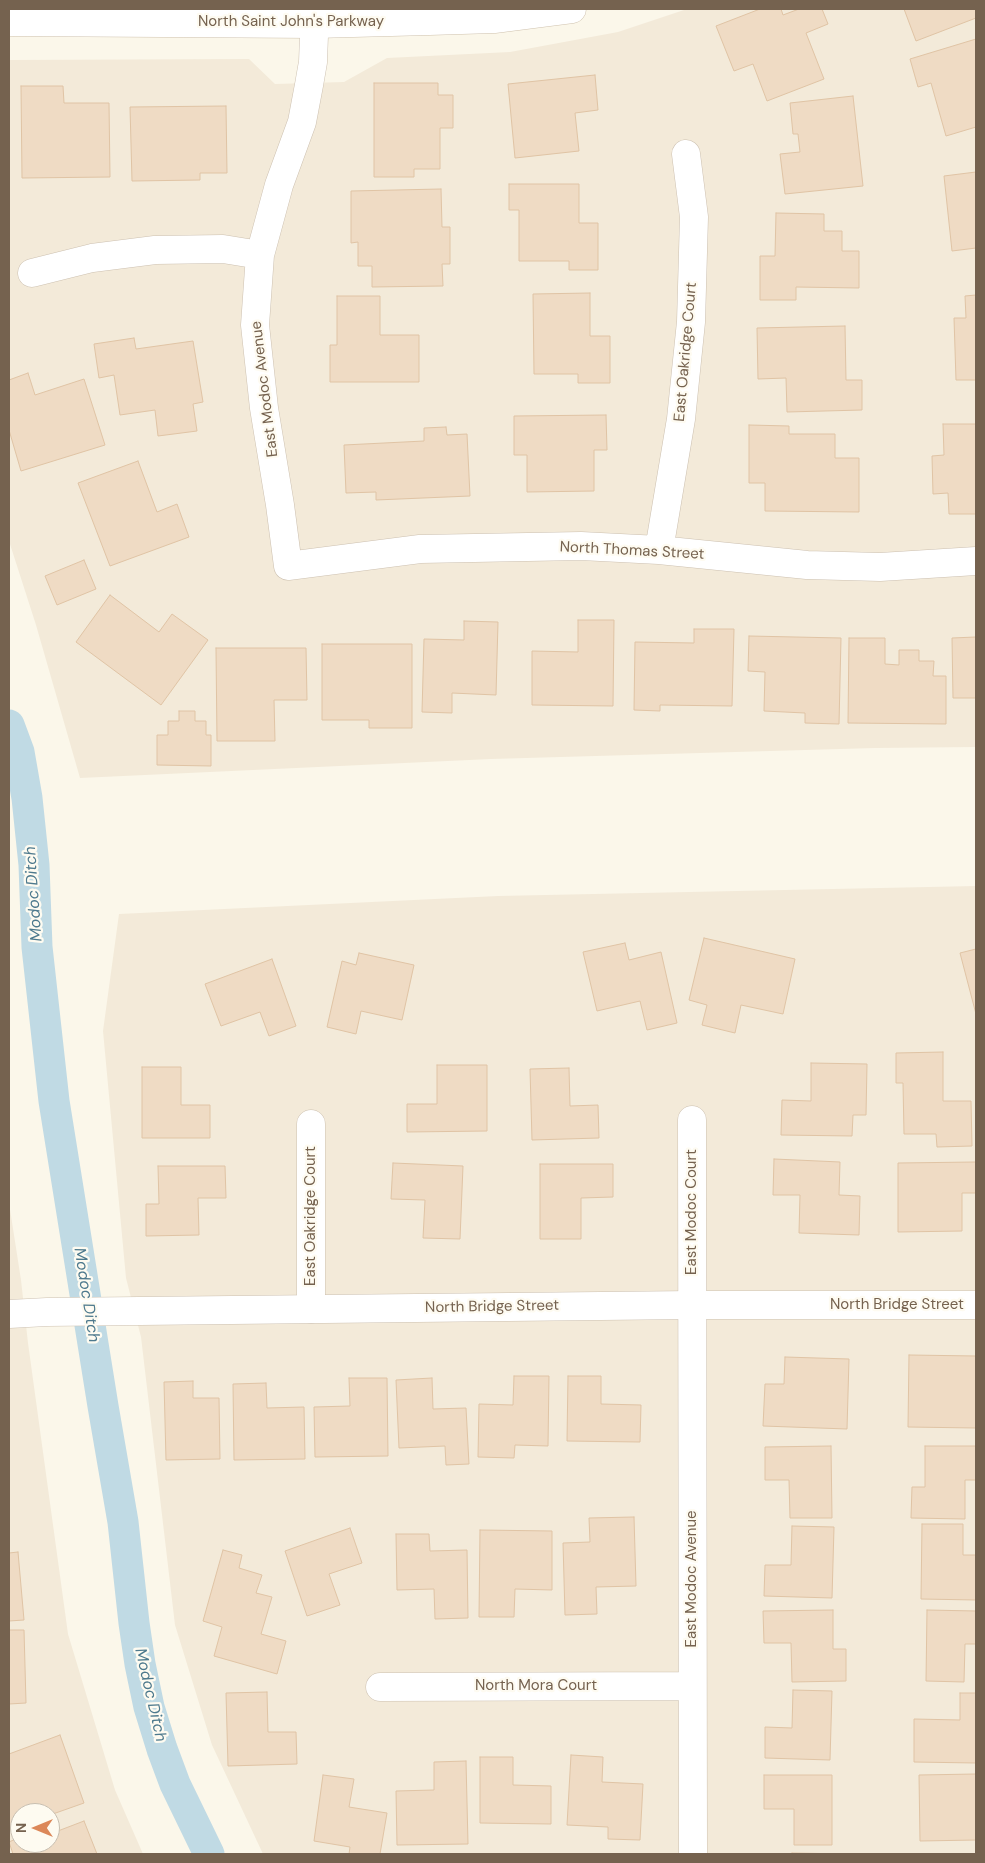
<!DOCTYPE html>
<html>
<head>
<meta charset="utf-8">
<style>
	body { margin:0 }
	#map { position:relative; width:985px; height:1863px; overflow:hidden; background:#fbf7ea; font-family:"DM Sans",sans-serif }
	canvas { display:block }
	.frame { position:absolute; inset:0; border:10px solid #75624f; pointer-events:none }
	.north { position:absolute; left:10px; top:1803px; width:50px; height:50px; box-sizing:border-box; background:#fefbf1; border:1px solid #c7beb0; border-radius:50%; rotate:270deg; font-size:14px; font-weight:700; line-height:20px; text-align:center; color:#75624f }
	.north::after { content:''; display:block; margin:auto; width:18px; height:22px; background:#dc8859; clip-path:polygon(50% 0,100% 100%,50% 72%,0 100%) }
</style>
</head>
<body>
<div id="map">
<canvas width="985" height="1863"></canvas>
<div class="frame"></div>
<div class="north">N</div>
</div>
<script>
const c = document.querySelector('canvas').getContext('2d');
c.lineJoin = 'round';
function fill(path, color) {
  c.fillStyle = color;
  c.fill(path, 'evenodd');
}
function shape(rows) {
  const path = new Path2D();
  for (const r of rows) {
    path.moveTo(r[0], r[1]);
    for (let i = 2; i < r.length; i += 2) path.lineTo(r[i], r[i + 1]);
  }
  return path;
}
function strokePath(path, color, width, dash) {
  c.strokeStyle = color;
  c.lineWidth = width;
  c.lineCap = dash ? 'butt' : 'round';
  c.setLineDash(dash || []);
  c.stroke(path);
}
function drawText(font, color, halo, rows, align = 'center') {
  c.font = font + ' "DM Sans",sans-serif';
  c.lineWidth = 4.5;
  c.setLineDash([]);
  c.textBaseline = 'middle';
  c.strokeStyle = halo;
  c.fillStyle = color;
  for (const [text, x, y, turn = 0] of rows) {
    c.save();
    c.translate(x, y);
    c.rotate((+turn || 0) * Math.PI / 180);
    c.textAlign = isNaN(turn) ? turn : align;
    if (halo) c.strokeText(text, 0, 0);
    c.fillText(text, 0, 0);
    c.restore();
  }
}
fill(shape([
	[687,9,976,9,976,747,875,748,491,759,80,778,36,625,9,541,9,60,249,59,275,84,344,82,387,58,510,52,618,32],
	[976,886,976,1854,263,1854,212,1745,175,1625,141,1337,126,1278,103,1031,119,914,498,896],
	[9,1203,21,1280,28,1343,68,1634,115,1790,143,1854,9,1854],
	[20,1813,50,1813,50,1843,20,1843]
]), '#f3ead9');
strokePath(shape([
	[9,725,19,752,27,798,34,865,37,947,54,1101,103,1406,123,1522,134,1623,140,1664,149,1707,162,1749,175,1784,209,1854]
]), '#c0dae4', 31);
const building = shape([
	[760,9,781,9,783,15,799,9,822,9,828,24,806,33,824,79,767,101,753,64,734,71,716,26,760,9],
	[904,9,976,9,976,18,916,41,904,9],
	[976,39,976,127,946,136,931,83,918,87,910,59,976,39],
	[595,75,598,110,575,113,579,151,515,158,508,84,595,75],
	[374,83,438,83,438,95,453,95,453,128,440,128,440,169,414,169,414,177,374,177,374,83],
	[21,86,63,86,64,103,109,103,110,177,22,178,21,86],
	[853,96,863,186,785,194,780,154,800,152,798,134,793,134,790,103,853,96],
	[226,106,227,173,200,173,200,180,132,181,130,107,226,106],
	[976,172,976,248,952,251,944,176,976,172],
	[509,184,579,184,579,223,598,223,598,270,569,270,569,261,519,261,519,210,509,210,509,184],
	[441,189,442,227,450,227,450,264,442,264,443,286,372,287,372,266,358,266,358,242,351,243,351,191,441,189],
	[776,213,824,214,824,231,842,231,842,251,859,251,859,288,796,287,796,300,760,300,760,256,775,256,776,213],
	[590,293,590,336,610,336,610,383,578,383,578,374,534,374,533,294,590,293],
	[976,295,976,380,956,380,954,318,966,318,965,296,976,295],
	[337,296,380,296,380,335,419,335,419,382,330,382,330,345,337,345,337,296],
	[845,326,846,380,862,380,862,410,787,412,786,378,758,379,757,328,845,326],
	[134,338,136,349,193,341,203,402,193,404,197,431,158,436,155,410,120,415,114,375,99,378,94,344,134,338],
	[28,373,35,395,84,379,105,445,21,471,9,430,9,380,28,373],
	[606,415,607,450,594,450,594,491,527,492,527,455,514,455,514,416,606,415],
	[943,424,976,424,976,514,949,514,948,493,933,494,932,456,944,455,943,424],
	[749,425,789,426,789,434,835,434,835,458,859,458,859,512,765,511,765,483,749,483,749,425],
	[446,427,447,435,467,434,470,496,376,500,376,492,346,493,344,445,424,441,424,428,446,427],
	[138,461,157,512,177,504,189,537,110,566,78,483,138,461],
	[84,560,96,589,57,605,45,576,84,560],
	[110,595,159,632,172,614,208,640,161,705,76,642,110,595],
	[578,620,614,620,613,706,532,705,532,651,578,652,578,620],
	[464,621,498,622,496,695,452,693,452,713,422,712,424,639,464,640,464,621],
	[694,629,734,629,732,706,660,705,660,711,634,710,635,642,694,643,694,629],
	[749,636,841,638,839,724,805,723,805,713,764,711,765,672,748,671,749,636],
	[976,637,976,698,953,698,952,638,976,637],
	[849,638,885,638,885,664,899,665,899,650,919,650,919,661,934,661,933,676,946,676,946,724,848,723,849,638],
	[322,644,412,644,412,728,369,728,369,720,322,720,322,644],
	[216,648,306,648,307,700,274,700,275,741,217,741,216,648],
	[179,711,195,711,195,721,206,721,206,735,211,735,211,766,157,765,157,735,168,735,168,721,179,721,179,711],
	[704,938,795,959,783,1014,741,1005,735,1033,702,1025,707,1005,689,1000,704,938],
	[625,943,629,960,661,952,677,1023,647,1030,640,1001,597,1011,583,952,625,943],
	[976,949,976,1014,960,953,976,949],
	[359,953,414,965,402,1020,361,1011,356,1034,327,1027,342,961,356,965,359,953],
	[272,959,296,1026,269,1036,260,1012,221,1026,205,984,272,959],
	[943,1052,943,1101,971,1101,972,1146,937,1147,936,1134,904,1134,903,1083,896,1083,896,1053,943,1052],
	[811,1063,867,1064,866,1115,853,1115,852,1136,781,1135,782,1100,811,1101,811,1063],
	[437,1065,487,1065,487,1131,407,1132,407,1104,437,1104,437,1065],
	[142,1067,181,1067,181,1105,210,1105,210,1138,142,1138,142,1067],
	[569,1068,570,1106,598,1105,599,1138,532,1140,530,1069,569,1068],
	[774,1159,840,1162,839,1195,860,1196,859,1235,799,1233,800,1195,773,1195,774,1159],
	[976,1162,976,1193,962,1193,962,1231,898,1232,898,1163,976,1162],
	[393,1163,463,1166,460,1239,423,1238,425,1200,391,1199,393,1163],
	[540,1164,613,1164,613,1197,581,1198,581,1239,540,1239,540,1164],
	[158,1166,225,1166,226,1198,198,1198,199,1235,146,1236,146,1204,159,1204,158,1166],
	[909,1355,976,1356,976,1428,908,1427,909,1355],
	[785,1357,849,1359,847,1429,763,1426,765,1384,784,1384,785,1357],
	[514,1376,549,1376,548,1446,515,1445,514,1458,478,1457,479,1404,513,1405,514,1376],
	[568,1376,601,1376,601,1404,641,1405,640,1442,567,1441,568,1376],
	[349,1378,387,1378,388,1456,315,1457,314,1407,350,1406,349,1378],
	[432,1378,433,1409,466,1408,469,1464,446,1465,445,1446,399,1448,396,1380,432,1378],
	[193,1381,193,1398,219,1398,220,1459,166,1460,164,1382,193,1381],
	[266,1383,267,1408,304,1407,305,1459,234,1460,233,1384,266,1383],
	[831,1446,832,1518,790,1518,789,1480,765,1480,765,1447,831,1446],
	[925,1446,976,1446,976,1480,965,1480,965,1519,911,1518,912,1487,925,1487,925,1446],
	[634,1517,636,1586,596,1587,597,1614,565,1615,563,1543,590,1542,589,1518,634,1517],
	[922,1524,963,1524,963,1555,976,1555,976,1600,921,1599,922,1524],
	[792,1526,834,1527,832,1598,764,1596,765,1565,791,1565,792,1526],
	[350,1528,362,1563,329,1574,340,1605,307,1616,285,1551,350,1528],
	[480,1530,552,1531,552,1590,515,1589,514,1617,479,1617,480,1530],
	[396,1534,429,1534,430,1551,467,1550,468,1618,435,1619,434,1589,397,1590,396,1534],
	[223,1550,242,1555,239,1568,262,1575,256,1593,272,1597,261,1634,286,1641,277,1674,214,1656,222,1627,203,1621,223,1550],
	[18,1552,24,1620,9,1621,9,1553,18,1552],
	[833,1610,833,1649,846,1649,846,1681,792,1682,791,1643,764,1643,763,1611,833,1610],
	[927,1610,976,1611,976,1644,965,1644,964,1682,926,1681,927,1610],
	[9,1630,24,1630,26,1703,9,1704,9,1630],
	[793,1690,832,1691,830,1760,765,1758,765,1727,792,1728,793,1690],
	[267,1692,268,1732,296,1732,297,1764,228,1766,226,1693,267,1692],
	[960,1693,976,1693,976,1763,914,1762,914,1719,960,1720,960,1693],
	[60,1735,84,1803,50,1815,50,1813,20,1813,20,1826,9,1830,9,1754,60,1735],
	[571,1755,603,1757,602,1782,643,1784,640,1840,608,1839,608,1827,567,1825,571,1755],
	[480,1757,513,1757,513,1785,551,1786,551,1824,480,1823,480,1757],
	[466,1761,468,1844,397,1845,396,1791,434,1790,434,1762,466,1761],
	[976,1774,976,1840,920,1841,919,1775,976,1774],
	[323,1775,354,1779,349,1807,387,1813,380,1854,349,1854,350,1847,314,1841,323,1775],
	[764,1775,832,1775,832,1845,794,1845,794,1809,764,1809,764,1775],
	[84,1821,97,1854,13,1854,9,1842,20,1837,20,1843,50,1843,50,1834,84,1821],
	[792,1853,848,1854,792,1854,792,1853]
]);
fill(building, '#efdbc4');
strokePath(building, '#e0c4a5', 1);
const minor = shape([
	[315,9,313,62,309,85,302,122,279,185,260,255,255,325,264,408,280,505,288,566,420,549,581,546,659,550,807,565,880,567,976,561],
	[32,273,92,258,155,250,223,249,260,255],
	[659,550,681,419,691,322,694,217,686,154],
	[692,1120,693,1854],
	[311,1309,311,1124],
	[380,1687,692,1686]
]);
const tertiary = shape([
	[9,1314,47,1312,693,1305,976,1305]
]);
const secondary = shape([
	[9,22,315,24,429,21,494,19,572,9]
]);
strokePath(minor, '#cdc1b1', 29);
strokePath(tertiary, '#cdc1b1', 29);
strokePath(secondary, '#cfc2ae', 29);
strokePath(minor, '#fff', 28);
strokePath(tertiary, '#fff', 28);
strokePath(secondary, '#fff', 28);
drawText('15px', '#75624f', '#fefbf1', [
	["North Saint John's Parkway",291,22],
	["East Oakridge Court",686,352,-85],
	["East Modoc Avenue",265,389,-97],
	["North Thomas Street",632,551,3],
	["East Modoc Court",692,1212,-90],
	["East Oakridge Court",311,1216,-90],
	["North Bridge Street",897,1305],
	["North Bridge Street",492,1307,-1],
	["East Modoc Avenue",692,1579,-90],
	["North Mora Court",536,1686]
]);
drawText('italic 16px', '#4d798d', '#fefbf1', [
	["Modoc Ditch",34,894,-94],
	["Modoc Ditch",86,1295,81],
	["Modoc Ditch",150,1695,77]
]);
</script>
</body>
</html>
